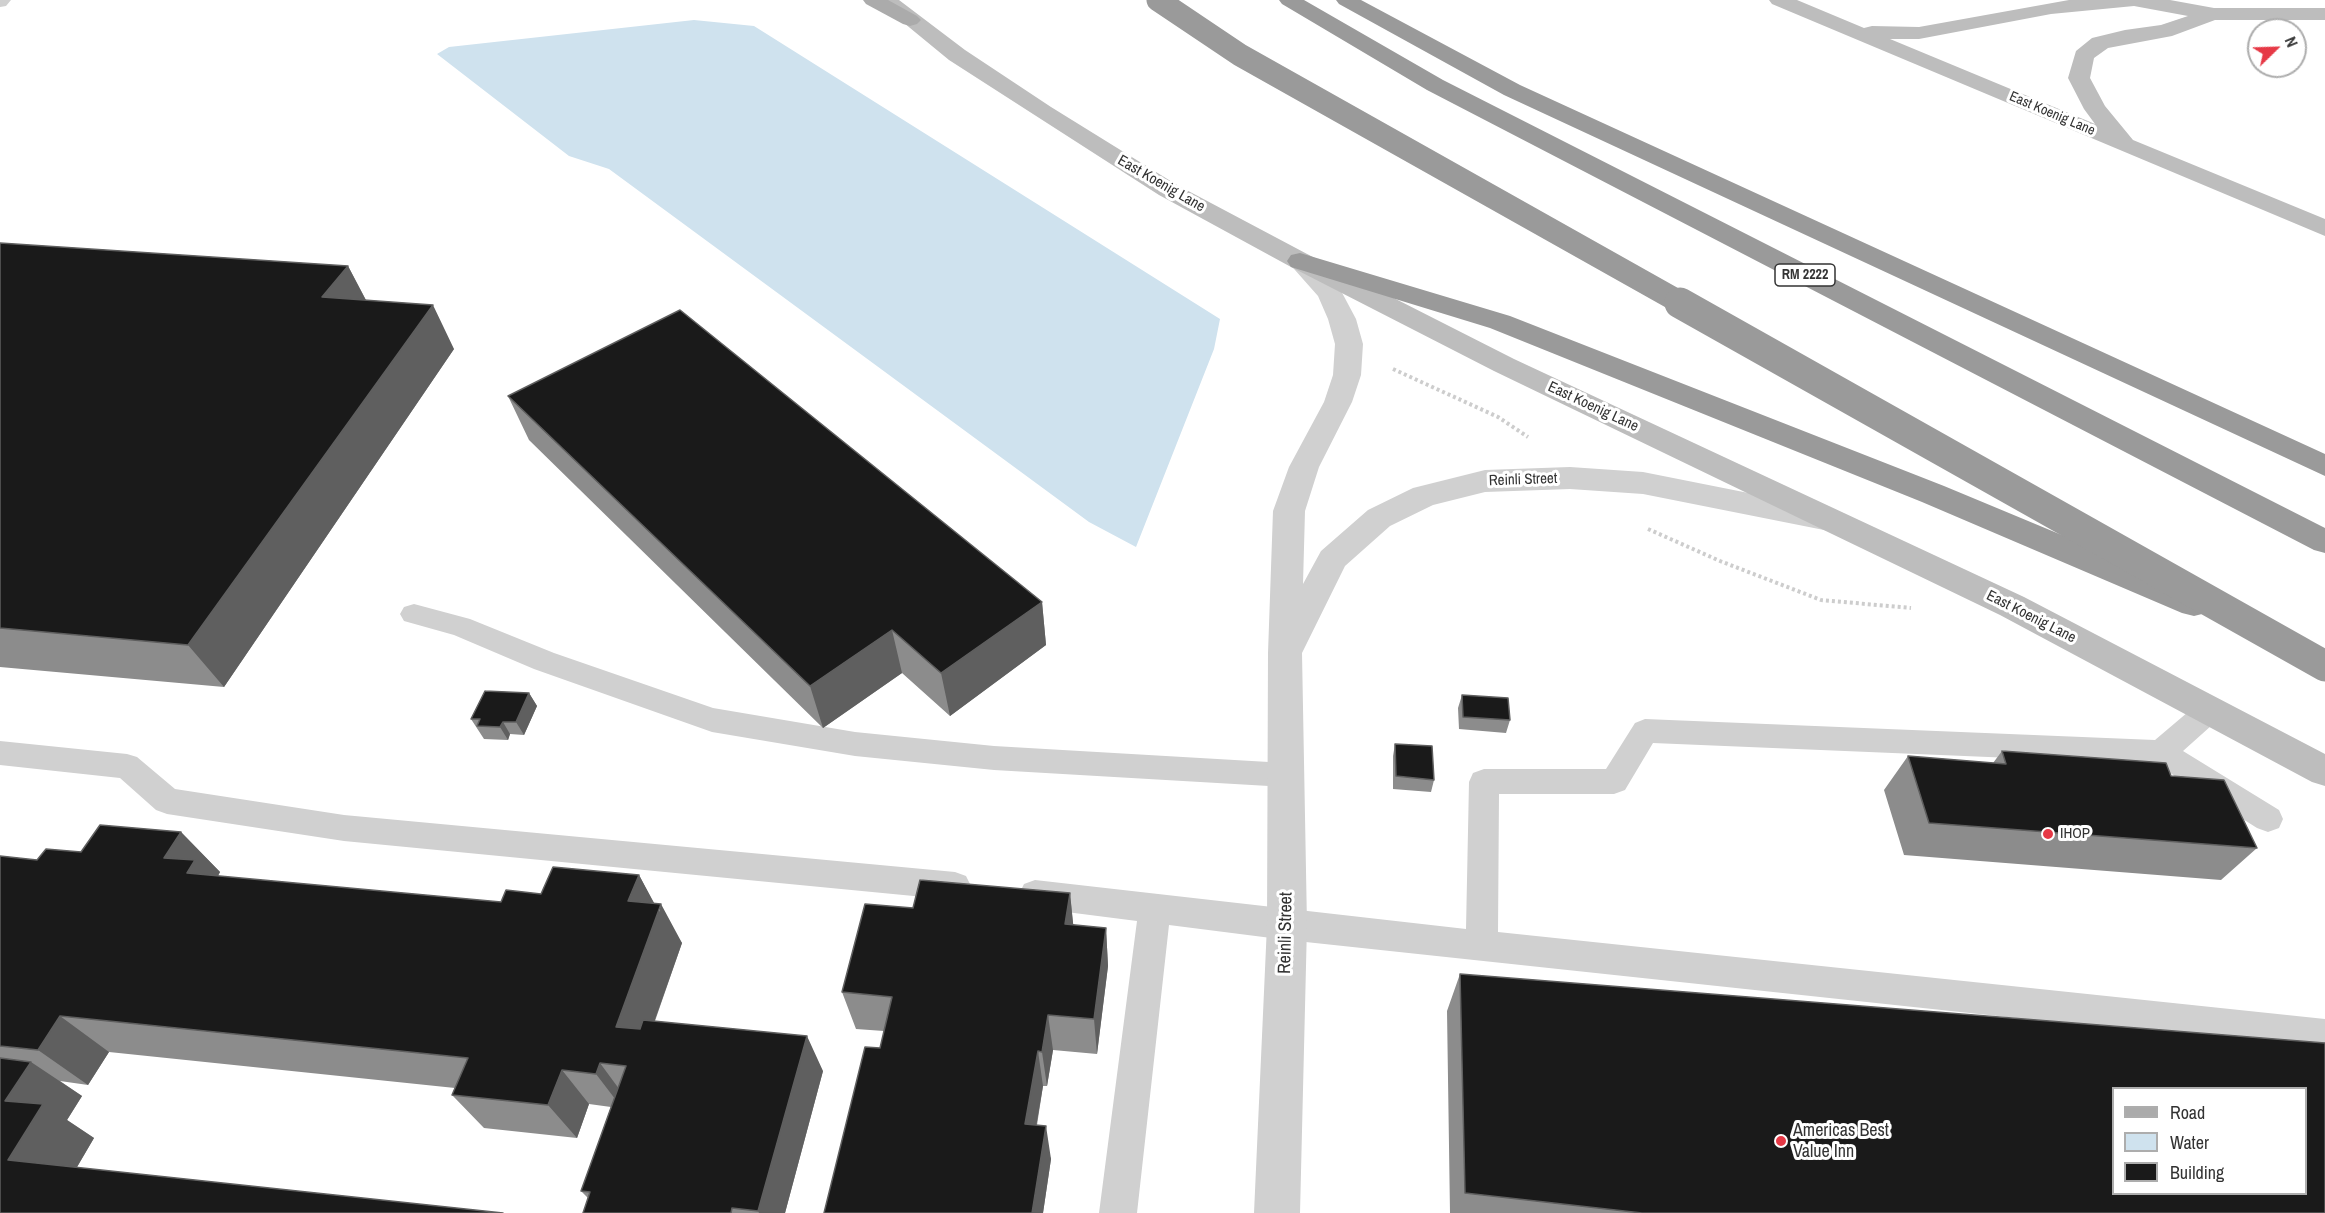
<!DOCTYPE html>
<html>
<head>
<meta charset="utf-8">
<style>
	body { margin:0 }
	#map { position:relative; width:2325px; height:1213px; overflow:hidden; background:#fff; font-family:"Archivo Narrow",sans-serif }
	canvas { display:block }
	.legend { position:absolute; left:2112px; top:1087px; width:195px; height:108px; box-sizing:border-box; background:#fff; border:2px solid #adadad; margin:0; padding:8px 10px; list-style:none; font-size:18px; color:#333 }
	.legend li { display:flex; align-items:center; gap:12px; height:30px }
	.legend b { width:30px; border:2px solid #adadad }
	.north { position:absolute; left:2247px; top:18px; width:60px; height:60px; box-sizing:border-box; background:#fff; border:2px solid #adadad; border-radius:50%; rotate:67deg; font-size:16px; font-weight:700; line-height:24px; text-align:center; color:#333 }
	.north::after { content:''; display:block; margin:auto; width:21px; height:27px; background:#e63946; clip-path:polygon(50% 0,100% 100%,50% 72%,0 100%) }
</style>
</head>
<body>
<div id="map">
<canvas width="2325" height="1213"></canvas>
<ul class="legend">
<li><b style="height:8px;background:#ababab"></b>Road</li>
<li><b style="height:16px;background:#cfe2ee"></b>Water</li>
<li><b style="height:16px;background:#1a1a1a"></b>Building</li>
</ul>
<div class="north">N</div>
</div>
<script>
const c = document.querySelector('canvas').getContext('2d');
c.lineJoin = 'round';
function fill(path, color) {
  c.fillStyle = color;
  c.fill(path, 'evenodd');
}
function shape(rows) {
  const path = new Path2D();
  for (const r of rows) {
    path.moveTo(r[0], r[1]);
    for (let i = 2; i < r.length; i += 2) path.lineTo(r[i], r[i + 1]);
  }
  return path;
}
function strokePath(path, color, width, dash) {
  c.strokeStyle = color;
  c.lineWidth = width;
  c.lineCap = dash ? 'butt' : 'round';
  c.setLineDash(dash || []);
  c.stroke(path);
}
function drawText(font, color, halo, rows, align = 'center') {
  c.font = font + ' "Archivo Narrow",sans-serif';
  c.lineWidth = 6;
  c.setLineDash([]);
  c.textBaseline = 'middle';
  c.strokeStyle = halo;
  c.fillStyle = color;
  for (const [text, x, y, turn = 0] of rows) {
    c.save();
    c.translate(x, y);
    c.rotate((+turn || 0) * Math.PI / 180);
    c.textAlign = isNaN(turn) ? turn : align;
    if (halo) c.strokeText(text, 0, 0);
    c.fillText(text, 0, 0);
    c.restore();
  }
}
fill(shape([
	[694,20,754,26,1220,319,1214,349,1136,547,1089,522,609,169,569,156,437,54,449,47]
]), '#cfe2ee');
strokePath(shape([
	[1393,369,1498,417,1528,437],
	[1648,529,1720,561,1821,600,1911,608]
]), '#cdcdcd', 4, [3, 3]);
fill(shape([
	[0,0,11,0,6,6,0,7,0,0],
	[414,604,470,619,554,653,713,708,855,732,994,746,1286,763,1297,766,1301,775,1297,784,1286,787,994,770,855,756,712,732,534,669,454,635,404,621,400,614,404,607,414,604],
	[2211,697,2221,701,2225,709,2221,717,2183,751,2279,810,2283,819,2279,828,2268,832,2257,828,2156,764,1653,743,1625,790,1614,794,1499,794,1498,932,2325,1019,2325,1051,1287,940,1169,925,1137,1213,1099,1213,1137,921,1035,908,1024,904,1019,894,1024,884,1035,880,1466,929,1469,782,1473,773,1484,769,1606,769,1635,723,1645,719,2155,740,2201,701,2211,697],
	[0,741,127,754,137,757,175,789,344,815,955,872,966,876,971,886,966,896,955,900,344,841,167,814,156,810,120,778,0,765,0,741]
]), '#d0d0d0');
fill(shape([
	[1300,253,1309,255,1339,287,1356,319,1363,344,1361,375,1352,402,1319,467,1305,511,1303,584,1321,551,1368,510,1413,488,1485,470,1570,467,1643,472,1829,509,1840,512,1845,520,1840,528,1829,531,1643,494,1570,489,1485,492,1433,505,1390,526,1345,566,1302,653,1307,925,1300,1213,1254,1213,1267,925,1268,653,1273,511,1289,467,1324,402,1333,375,1335,344,1328,319,1318,296,1287,261,1291,255,1300,253]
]), '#d0d0d0');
fill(shape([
	[876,0,899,0,965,50,1051,107,1177,185,1309,255,1514,359,2024,597,2325,754,2325,786,2312,782,2000,615,1494,371,1291,267,1159,195,949,60,876,0],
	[1769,0,1797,0,1864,28,1872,26,1919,27,2069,0,2170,0,2214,8,2325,8,2325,20,2215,20,2172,36,2108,48,2094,58,2090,78,2105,106,2133,140,2325,219,2325,236,1772,4,1769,0],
	[2134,6,2188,16,2161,25,2125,30,2092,38,2076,51,2068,78,2084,109,2095,124,1890,39,1919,39,2051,14,2134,6]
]), '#bdbdbd');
fill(shape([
	[863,0,888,0,917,16,921,20,917,24,910,26,903,24,866,4,863,0]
]), '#ababab');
fill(shape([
	[1279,0,1304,0,1443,80,2325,528,2325,553,2314,550,1427,90,1282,4,1279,0],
	[1336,0,1361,0,1520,85,2325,454,2325,476,1504,95,1339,4,1336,0],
	[1300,253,1510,316,1944,486,2206,595,2210,604,2206,613,2194,616,2182,613,1922,502,1490,328,1291,267,1287,261,1291,255,1300,253]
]), '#9a9a9a');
strokePath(shape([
	[1158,0,1240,55,1683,304]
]), '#9a9a9a', 23);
strokePath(shape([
	[1680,303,2325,666]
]), '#9a9a9a', 31);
fill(shape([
	[0,243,348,266,366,300,454,349,224,687,0,667],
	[508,396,1042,602,1046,645,950,716,902,673,823,728,529,440],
	[529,693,537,706,524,735,510,734,508,740,484,739,471,719],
	[1462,695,1510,720,1506,733,1459,729,1458,708],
	[1395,744,1434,780,1431,792,1393,789,1393,756],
	[2002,751,2171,776,2257,848,2221,880,1904,855,1884,790,1908,756,1993,763],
	[181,832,220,872,218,876,501,902,639,875,654,904,682,943,655,1021,823,1071,785,1213,583,1213,588,1198,581,1191,611,1107,589,1104,577,1138,484,1128,452,1095,455,1088,109,1052,88,1085,60,1081,82,1096,67,1120,94,1138,77,1167,0,1213,0,856,37,860],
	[1070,893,1073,925,1106,928,1108,966,1097,1054,1053,1050,1047,1086,1043,1086,1037,1125,1051,1159,1043,1213,824,1213,880,1048,884,1031,856,1029,842,992,913,908],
	[1460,974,2325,1213,1450,1213,1447,1011]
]), '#8c8c8c');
fill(shape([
	[348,266,371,310,322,297],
	[433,305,454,349,224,687,188,645],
	[1042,602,1046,645,950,716,941,673],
	[892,630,902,673,823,728,810,686],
	[529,693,537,706,524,735,516,722],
	[503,722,510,734,508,740,500,727],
	[181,832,220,872,215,881,227,913,164,858],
	[639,875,659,912,661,904,682,943,640,1062,616,1027,628,901],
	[1070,893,1074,932,1065,924],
	[1106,928,1108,966,1097,1054,1094,1019],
	[1048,1015,1053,1050,1047,1086,1042,1052],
	[60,1016,109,1052,88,1085,38,1050],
	[807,1036,823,1071,785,1213,759,1213,758,1211],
	[1038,1051,1043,1086,1031,1157,1025,1124],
	[31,1062,82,1096,67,1120,94,1138,63,1191,8,1160,5,1101],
	[600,1063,625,1097,622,1108,596,1074],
	[562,1070,589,1104,577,1138,548,1105],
	[1046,1126,1051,1159,1043,1213,1032,1213]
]), '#5f5f5f');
const building = shape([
	[0,243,348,266,322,297,433,305,188,645,0,628,0,243],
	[680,310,1042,602,941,673,892,630,810,686,508,396,680,310],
	[485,691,529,693,516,722,503,722,500,727,477,726,480,719,471,719,485,691],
	[1462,695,1508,698,1510,720,1463,717,1462,695],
	[1395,744,1432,746,1434,780,1396,776,1395,744],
	[2002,751,2166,763,2171,776,2224,780,2257,848,1929,823,1908,756,2006,764,2002,751],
	[100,825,181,832,164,858,195,860,187,873,501,902,506,890,541,894,553,867,639,875,628,901,661,904,616,1027,640,1029,643,1020,807,1036,758,1211,732,1208,731,1213,583,1213,590,1192,581,1191,626,1066,600,1063,596,1074,562,1070,548,1105,452,1095,468,1058,60,1016,38,1050,0,1046,0,856,37,860,46,849,81,852,100,825],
	[920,880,1070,893,1065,924,1106,928,1094,1019,1048,1015,1042,1052,1038,1051,1025,1124,1046,1126,1032,1213,824,1213,865,1047,880,1048,892,997,842,992,865,904,913,908,920,880],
	[1460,974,2325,1043,2325,1213,1642,1213,1465,1193,1460,974],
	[2114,1089,2306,1089,2306,1194,2114,1194,2114,1089],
	[0,1058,31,1062,5,1101,43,1104,8,1160,503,1213,0,1213,0,1058]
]);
fill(building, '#1a1a1a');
strokePath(building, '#5f5f5f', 1.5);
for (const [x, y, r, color] of [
	[2048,834,6,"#e63946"],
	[1781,1141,6,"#e63946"]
]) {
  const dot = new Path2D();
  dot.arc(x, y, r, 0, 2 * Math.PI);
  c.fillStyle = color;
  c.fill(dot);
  strokePath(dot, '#fff', 2);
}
drawText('14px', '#333', '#fff', [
	["East Koenig Lane",2052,114,23]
]);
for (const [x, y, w] of [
	[1805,275,60]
]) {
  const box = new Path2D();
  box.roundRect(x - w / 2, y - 11, w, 22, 4.5);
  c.fillStyle = '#fff';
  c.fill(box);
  strokePath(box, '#333', 1.5);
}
drawText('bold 14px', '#333', null, [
	["RM 2222",1805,275]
]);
drawText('15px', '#333', '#fff', [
	["East Koenig Lane",1161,184,30],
	["East Koenig Lane",1593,407,25],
	["Reinli Street",1523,480,-2],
	["East Koenig Lane",2031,617,27]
]);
drawText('15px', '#333', '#fff', [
	["IHOP",2060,834]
], 'left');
drawText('18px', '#333', '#fff', [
	["Reinli Street",1286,933,-89]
]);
drawText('18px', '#333', '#fff', [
	["Americas Best",1793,1131],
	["Value Inn",1793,1152]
], 'left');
</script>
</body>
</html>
